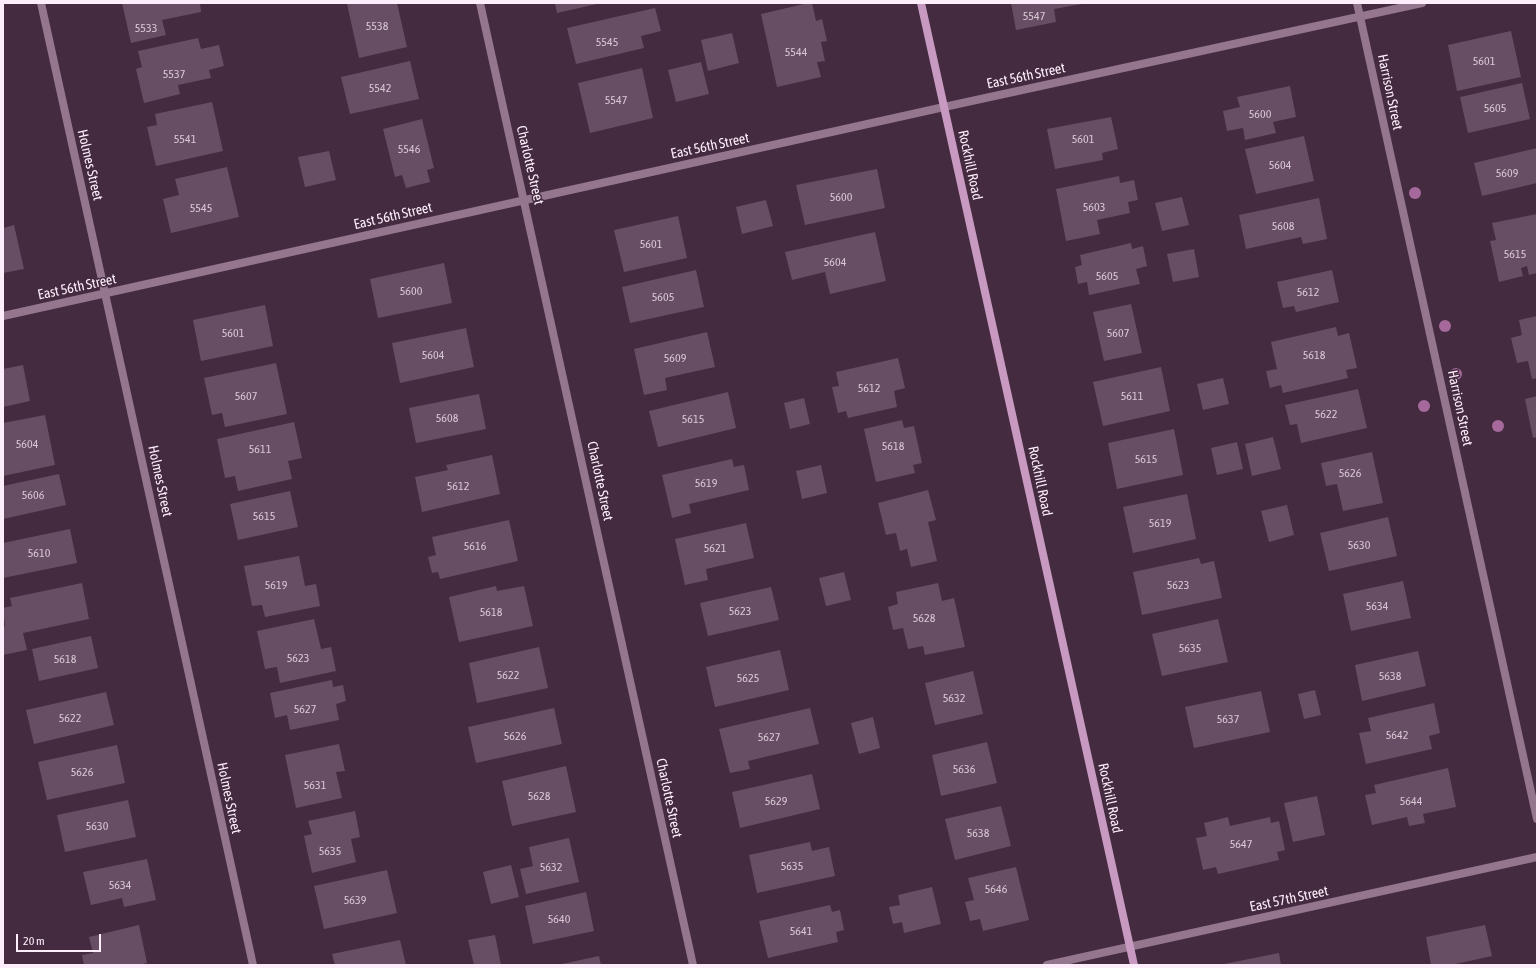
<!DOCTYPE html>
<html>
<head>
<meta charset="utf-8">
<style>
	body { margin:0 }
	#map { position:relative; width:1540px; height:968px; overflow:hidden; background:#442b40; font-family:"Asap Condensed",sans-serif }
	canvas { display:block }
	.frame { position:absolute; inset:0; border:4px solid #feeefb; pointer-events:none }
	.scale { position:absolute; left:16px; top:934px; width:85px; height:18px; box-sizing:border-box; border:2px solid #feeefb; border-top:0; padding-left:5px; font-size:12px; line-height:14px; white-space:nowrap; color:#feeefb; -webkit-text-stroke:3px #442b40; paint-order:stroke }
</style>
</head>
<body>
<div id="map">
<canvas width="1540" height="968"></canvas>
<div class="frame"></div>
<div class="scale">20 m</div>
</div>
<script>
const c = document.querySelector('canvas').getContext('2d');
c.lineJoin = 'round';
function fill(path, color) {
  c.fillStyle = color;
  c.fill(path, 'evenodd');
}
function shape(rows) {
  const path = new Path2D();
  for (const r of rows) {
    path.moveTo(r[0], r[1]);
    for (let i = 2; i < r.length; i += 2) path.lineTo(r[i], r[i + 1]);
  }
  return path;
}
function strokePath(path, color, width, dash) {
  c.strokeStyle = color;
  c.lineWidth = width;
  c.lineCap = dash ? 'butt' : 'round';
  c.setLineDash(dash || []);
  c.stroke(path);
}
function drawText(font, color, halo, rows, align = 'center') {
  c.font = font + ' "Asap Condensed",sans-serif';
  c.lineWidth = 3;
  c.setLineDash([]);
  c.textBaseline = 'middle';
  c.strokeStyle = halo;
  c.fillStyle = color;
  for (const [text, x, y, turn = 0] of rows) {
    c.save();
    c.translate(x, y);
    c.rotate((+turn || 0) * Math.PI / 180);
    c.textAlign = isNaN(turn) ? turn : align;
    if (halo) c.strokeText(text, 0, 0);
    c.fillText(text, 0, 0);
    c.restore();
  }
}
fill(shape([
	[122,3,200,3,201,12,162,20,166,35,131,43],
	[351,3,397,3,407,47,359,58,347,4],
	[555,3,597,3,597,4,557,13],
	[808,3,812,3,816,21,822,19,827,41,821,42,825,61,817,62,821,77,777,87,761,14],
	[1011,3,1082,3,1082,4,1054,9,1056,22,1016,30],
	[655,8,661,31,641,36,644,48,576,64,567,28],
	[1511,31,1521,77,1457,91,1448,45],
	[732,33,739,63,708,71,701,40],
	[198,38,201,49,219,45,224,66,209,70,211,78,178,85,180,94,144,103,136,69,142,67,138,51],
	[410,61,419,99,350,114,341,77],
	[701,62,709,94,676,102,668,70],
	[642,68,653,118,590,133,578,83],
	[1522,83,1530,119,1468,133,1460,97],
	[1290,86,1296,117,1273,122,1276,133,1245,140,1243,128,1227,131,1223,111,1240,107,1237,97],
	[212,102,223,151,156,166,147,127,157,125,155,114],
	[1111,117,1118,149,1102,153,1103,160,1055,169,1047,129],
	[422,119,434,168,427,170,430,182,406,188,402,175,395,177,383,129],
	[1304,136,1314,181,1256,194,1245,149],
	[1537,148,1537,183,1482,196,1474,163],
	[329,151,336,180,305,187,298,157],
	[227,167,239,217,171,233,163,199,179,195,175,179],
	[877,169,885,208,805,225,796,185],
	[1119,176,1120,183,1134,180,1138,200,1128,202,1130,213,1097,220,1100,234,1066,241,1056,189],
	[1182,197,1189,225,1162,231,1155,203],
	[1319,198,1327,239,1303,244,1301,237,1246,249,1239,215],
	[766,200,773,226,742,234,736,207],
	[1537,214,1537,273,1529,275,1527,266,1521,268,1523,276,1499,282,1490,241,1496,240,1492,223],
	[678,216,687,258,624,272,614,230],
	[14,225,24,269,3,273,3,228],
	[875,232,886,281,830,294,825,272,792,280,785,252],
	[1131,243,1132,249,1143,246,1147,266,1136,269,1140,284,1089,295,1087,282,1078,284,1075,267,1082,265,1080,255],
	[1194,249,1199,277,1173,282,1167,254],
	[444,263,452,303,378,318,370,279],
	[696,270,704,307,630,323,622,287],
	[1332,270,1339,302,1296,312,1294,306,1283,308,1277,282],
	[1131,304,1142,353,1104,361,1093,312],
	[265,305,273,346,201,361,193,320],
	[1537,316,1537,378,1532,379,1528,361,1517,363,1511,338,1522,335,1519,320],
	[1336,327,1338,336,1349,333,1357,368,1346,370,1348,378,1283,393,1281,385,1270,388,1266,371,1277,369,1271,342],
	[466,328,474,367,400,383,392,343],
	[707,332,715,367,665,378,667,390,644,395,634,349],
	[898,358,905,388,894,391,897,407,848,418,846,411,838,413,832,387,839,386,836,372],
	[276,363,287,414,225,427,222,413,212,415,204,378],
	[23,365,30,401,3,407,3,369],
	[1161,367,1170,411,1103,426,1093,382],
	[1223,378,1229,404,1203,410,1197,384],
	[1358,389,1367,428,1301,443,1297,424,1290,425,1285,405],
	[728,392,736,428,658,447,649,411],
	[479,394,486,429,416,443,409,408],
	[1537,396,1537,437,1533,438,1525,399],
	[804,398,810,424,790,429,784,403],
	[45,415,55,465,3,476,3,423],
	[902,420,904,428,914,426,922,463,913,465,915,473,876,482,864,429],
	[294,422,302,458,288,461,292,479,238,491,235,476,225,478,217,439],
	[1174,429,1183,475,1117,489,1108,443],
	[1273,437,1281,469,1252,476,1245,444],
	[1237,442,1243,469,1217,475,1211,448],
	[1372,452,1383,503,1343,511,1337,484,1326,486,1321,463],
	[492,455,500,494,422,512,415,477,448,470,446,465],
	[732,459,734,467,744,465,749,490,689,504,691,513,672,518,662,475],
	[821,465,827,493,802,499,796,471],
	[59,474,66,505,3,519,3,486],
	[928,490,936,520,928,522,937,561,911,567,907,549,900,551,896,533,886,535,878,503],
	[290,491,298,527,238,540,230,504],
	[1187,494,1196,539,1133,553,1123,507],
	[1287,505,1294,535,1269,542,1261,511],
	[1388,517,1397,556,1329,571,1320,533],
	[509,520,518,561,440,579,438,572,432,573,428,557,436,555,432,537],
	[746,523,754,558,706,569,708,580,685,585,675,539],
	[70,529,77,563,3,578,3,543],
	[299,556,305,586,316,584,320,606,265,617,262,605,252,606,244,566],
	[1199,558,1201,564,1214,561,1222,598,1142,615,1133,572],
	[844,572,851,600,826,606,819,578],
	[1403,581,1411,618,1351,631,1343,594],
	[82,583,89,619,23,633,27,650,3,655,3,626,5,626,3,608,12,606,10,598],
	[938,583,942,601,954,598,965,647,925,655,923,646,908,649,903,628,893,630,888,607,898,604,896,592],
	[496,586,497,591,524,586,533,626,459,642,449,597],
	[771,587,779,620,708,636,700,603],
	[314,619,321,649,331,647,336,671,280,683,277,667,265,669,257,631],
	[1218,619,1228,662,1162,676,1152,634],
	[91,636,98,668,39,681,32,649],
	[539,647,548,688,477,703,469,663],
	[780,650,789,690,715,707,706,667],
	[1418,651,1426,686,1362,701,1355,665],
	[973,671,983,714,935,725,925,683],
	[332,680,333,687,343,685,346,701,336,704,339,720,290,730,287,715,275,718,270,693],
	[1315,690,1321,715,1304,719,1298,694],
	[1261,691,1270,732,1194,748,1185,707],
	[106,692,114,725,34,744,26,710],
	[1434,703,1440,733,1429,736,1432,749,1366,764,1359,733,1371,731,1368,718],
	[554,708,562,744,476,763,468,727],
	[810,708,819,744,748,761,750,769,730,773,719,729],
	[873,717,880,748,859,754,851,723],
	[987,742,997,783,941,796,932,755],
	[339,744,345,771,336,772,342,798,296,808,285,755],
	[117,745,125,783,47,800,38,762],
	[566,766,576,812,512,826,502,781],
	[1448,768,1456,807,1423,814,1425,823,1409,826,1407,817,1372,825,1365,795,1376,793,1374,785],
	[812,774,820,809,740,828,732,792],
	[1317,796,1325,835,1293,842,1284,803],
	[128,800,136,837,65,852,57,815],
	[1001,806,1011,846,955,860,945,819],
	[355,811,360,837,351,839,356,862,312,873,304,836,312,834,308,821],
	[1228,817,1230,826,1270,817,1271,823,1279,821,1285,850,1277,852,1279,860,1218,874,1216,867,1203,870,1196,838,1207,836,1204,823],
	[569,838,579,882,526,894,520,869,533,866,529,847],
	[810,842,812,851,829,847,835,876,757,893,749,855],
	[147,859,156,900,124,907,122,898,91,905,83,872],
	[511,865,519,897,491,904,483,872],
	[1016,867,1029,920,983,931,980,919,970,921,965,902,974,900,968,878],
	[387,870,397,913,324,929,314,886],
	[932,887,941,924,904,933,902,922,893,924,889,907,900,905,898,895],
	[586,892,594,931,533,944,525,906],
	[830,905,832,912,840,910,844,930,836,932,838,942,768,958,759,921],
	[139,925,147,963,138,965,84,965,82,955,93,953,89,937],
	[1485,925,1492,956,1451,965,1431,965,1426,937],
	[495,935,501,965,474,965,468,940],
	[400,940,406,965,335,965,332,954],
	[1279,953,1281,965,1224,965,1224,964],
	[599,956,601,965,562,965,562,964]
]), '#684e64');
strokePath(shape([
	[41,3,253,965],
	[480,3,693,965],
	[1357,3,1537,819],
	[3,316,944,107,1422,3],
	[1047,965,1537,857]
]), '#94768e', 8);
strokePath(shape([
	[921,3,1134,965]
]), '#c99ac1', 8);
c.fillStyle = '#a5699c';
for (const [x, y] of [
	[1415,193],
	[1445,326],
	[1456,374],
	[1424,406],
	[1498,426]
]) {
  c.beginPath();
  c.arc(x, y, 6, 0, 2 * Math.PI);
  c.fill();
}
drawText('12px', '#d8c6d5', null, [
	["5547",1034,16],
	["5538",377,26],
	["5533",146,28],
	["5545",607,42],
	["5544",796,52],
	["5601",1484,61],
	["5537",174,74],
	["5542",380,88],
	["5547",616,100],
	["5605",1495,108],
	["5600",1260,114],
	["5541",185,139],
	["5601",1083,139],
	["5546",409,149],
	["5604",1280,165],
	["5609",1507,173],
	["5600",841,197],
	["5603",1094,207],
	["5545",201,208],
	["5608",1283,226],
	["5601",651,244],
	["5615",1515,254],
	["5604",835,262],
	["5605",1107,276],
	["5600",411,291],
	["5612",1308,292],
	["5605",663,297],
	["5601",233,333],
	["5607",1118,333],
	["5604",433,355],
	["5618",1314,355],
	["5609",675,358],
	["5612",869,388],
	["5607",246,396],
	["5611",1132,396],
	["5622",1326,414],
	["5608",447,418],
	["5615",693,419],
	["5604",27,444],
	["5618",893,446],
	["5611",260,449],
	["5615",1146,459],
	["5626",1350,473],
	["5619",706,483],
	["5612",458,486],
	["5606",33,495],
	["5615",264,516],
	["5619",1160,523],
	["5630",1359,545],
	["5616",475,546],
	["5621",715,548],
	["5610",39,553],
	["5619",276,585],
	["5623",1178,585],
	["5634",1377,606],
	["5623",740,611],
	["5618",491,612],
	["5628",924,618],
	["5635",1190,648],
	["5623",298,658],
	["5618",65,659],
	["5622",508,675],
	["5638",1390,676],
	["5625",748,678],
	["5632",954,698],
	["5627",305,709],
	["5622",70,718],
	["5637",1228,719],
	["5642",1397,735],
	["5626",515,736],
	["5627",769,737],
	["5636",964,769],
	["5626",82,772],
	["5631",315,785],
	["5628",539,796],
	["5629",776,801],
	["5644",1411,801],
	["5630",97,826],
	["5638",978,833],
	["5647",1241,844],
	["5635",330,851],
	["5635",792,866],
	["5632",551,867],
	["5634",120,885],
	["5646",996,889],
	["5639",355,900],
	["5640",559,919],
	["5641",801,931]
]);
drawText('14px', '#feeefb', '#442b40', [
	["East 56th Street",1026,76,-12],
	["Harrison Street",1390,92,78],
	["East 56th Street",710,146,-12],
	["Holmes Street",90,165,77],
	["Charlotte Street",530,165,77],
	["Rockhill Road",970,165,78],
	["East 56th Street",393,216,-13],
	["East 56th Street",77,287,-12],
	["Harrison Street",1460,408,78],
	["Holmes Street",160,481,78],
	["Charlotte Street",600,481,78],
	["Rockhill Road",1040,481,78],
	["Holmes Street",229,798,78],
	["Charlotte Street",669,798,78],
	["Rockhill Road",1110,798,78],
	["East 57th Street",1289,899,-12]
]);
</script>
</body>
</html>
